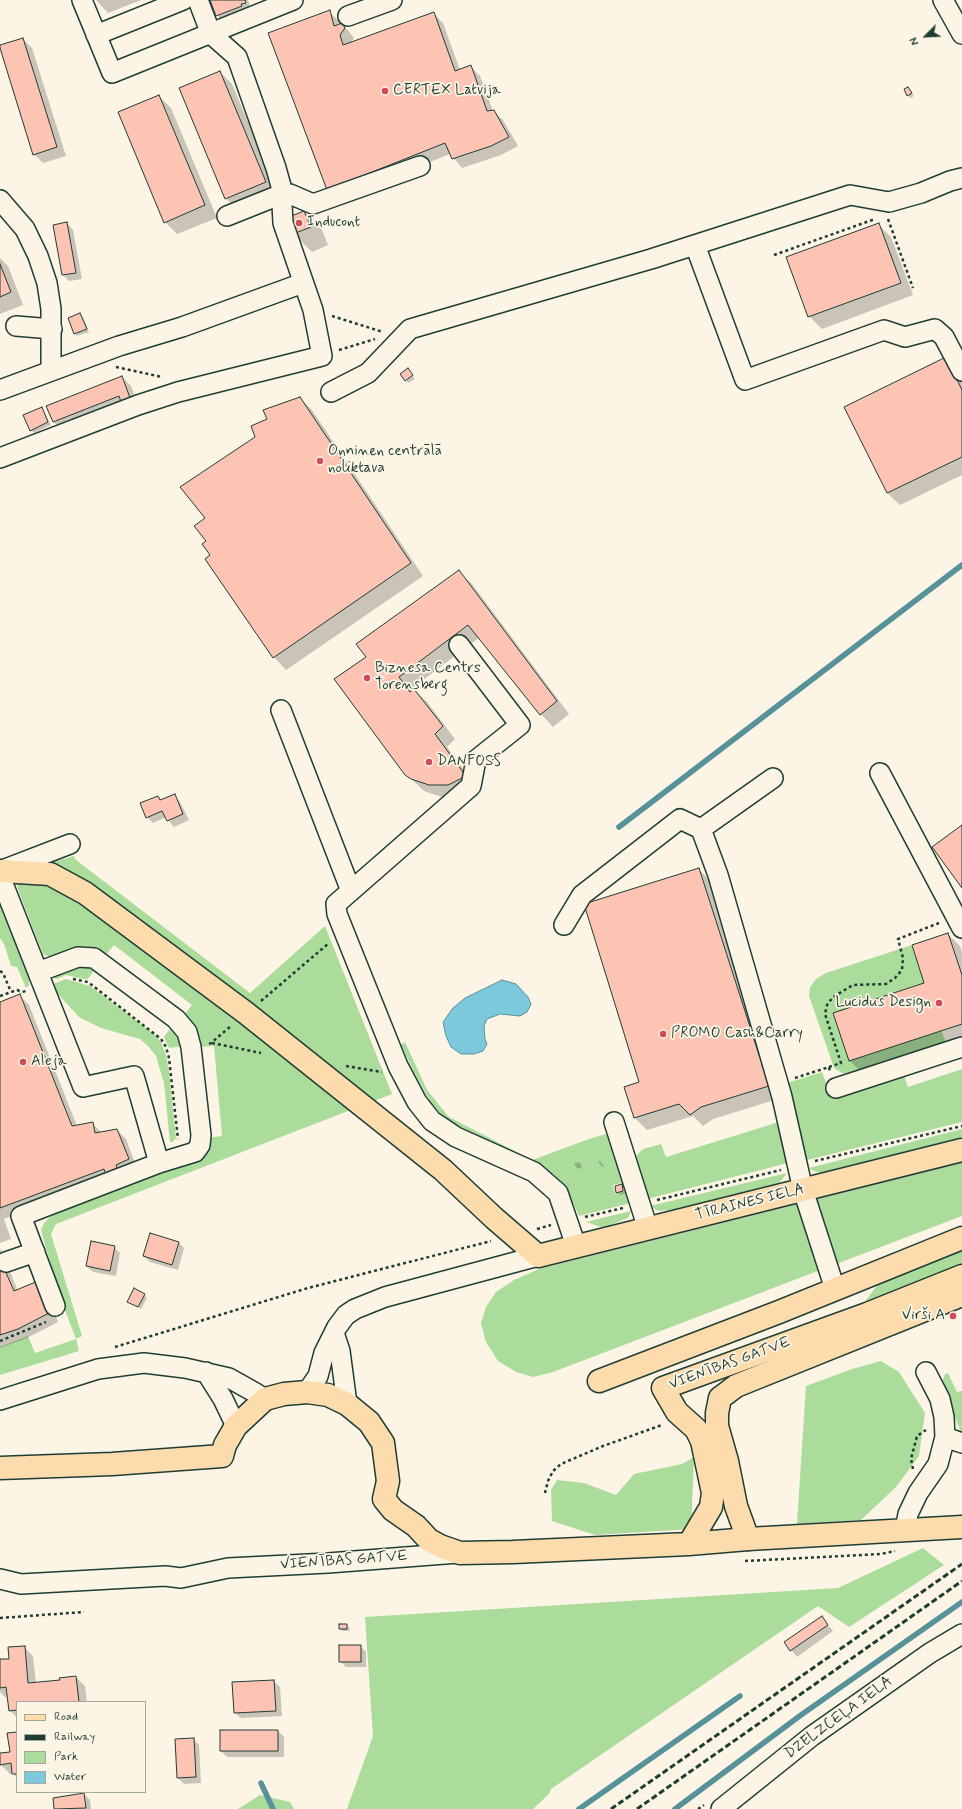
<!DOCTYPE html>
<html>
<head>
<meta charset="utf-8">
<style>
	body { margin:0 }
	#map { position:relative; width:962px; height:1809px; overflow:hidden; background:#fcf5e5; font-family:Mynerve,sans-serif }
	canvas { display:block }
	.legend { position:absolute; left:16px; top:1701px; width:130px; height:92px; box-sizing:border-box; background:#fcf5e5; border:1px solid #a4ab9e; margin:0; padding:5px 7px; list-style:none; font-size:12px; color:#1f3d34 }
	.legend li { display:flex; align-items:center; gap:8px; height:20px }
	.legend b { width:20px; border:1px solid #a4ab9e }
	.north { position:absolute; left:906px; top:16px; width:40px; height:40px; -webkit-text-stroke:3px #fcf5e5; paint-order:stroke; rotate:246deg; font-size:11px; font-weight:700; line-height:16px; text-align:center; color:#1f3d34 }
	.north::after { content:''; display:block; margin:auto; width:14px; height:18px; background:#1f3d34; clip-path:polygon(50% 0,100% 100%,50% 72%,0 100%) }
</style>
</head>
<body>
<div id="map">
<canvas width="962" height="1809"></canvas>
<ul class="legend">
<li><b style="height:5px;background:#fcdcac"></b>Road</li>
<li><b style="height:5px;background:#1f3d34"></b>Railway</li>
<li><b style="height:11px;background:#abdc9c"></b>Park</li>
<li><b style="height:11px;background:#7dc9dc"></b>Water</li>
</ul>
<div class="north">N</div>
</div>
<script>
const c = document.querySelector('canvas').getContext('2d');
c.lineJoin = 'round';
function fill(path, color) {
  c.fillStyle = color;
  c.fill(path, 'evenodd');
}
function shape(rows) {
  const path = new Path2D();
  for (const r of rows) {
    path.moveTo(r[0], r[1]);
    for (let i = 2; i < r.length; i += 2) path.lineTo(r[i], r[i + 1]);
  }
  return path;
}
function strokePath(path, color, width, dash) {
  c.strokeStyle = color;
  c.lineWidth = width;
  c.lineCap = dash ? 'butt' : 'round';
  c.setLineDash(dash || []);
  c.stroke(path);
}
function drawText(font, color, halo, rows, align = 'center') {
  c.font = font + ' Mynerve,sans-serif';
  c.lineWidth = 3.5;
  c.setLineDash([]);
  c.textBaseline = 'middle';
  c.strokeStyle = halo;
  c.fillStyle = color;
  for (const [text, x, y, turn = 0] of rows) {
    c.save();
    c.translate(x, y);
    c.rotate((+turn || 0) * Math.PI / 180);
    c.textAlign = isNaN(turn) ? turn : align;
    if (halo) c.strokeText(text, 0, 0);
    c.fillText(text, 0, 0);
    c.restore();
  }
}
fill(shape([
	[74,856,76,860,250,993,325,926,392,1094,56,1224,51,1234,82,1336,76,1339,79,1351,0,1375,0,1347,28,1336,35,1353,76,1339,63,1305,43,1238,41,1229,45,1222,51,1216,204,1157,207,1151,208,1138,222,1136,214,1046,200,1047,198,1037,194,1028,183,1016,192,1005,114,945,105,956,90,947,82,946,51,957,43,954,20,895,17,885,18,878,29,869],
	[0,906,3,908,30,977,29,985,26,988,17,967,11,966,4,944,0,938],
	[912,945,924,983,833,1013,849,1061,941,1030,946,1043,851,1073,842,1073,834,1068,832,1062,809,996,810,987,816,979,826,973],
	[85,964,95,969,88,979,83,979,66,975,57,979,54,978,57,975],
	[66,979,90,986,153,1033,161,1042,166,1055,169,1071,176,1138,173,1142,170,1142,164,1083,156,1056,149,1047,140,1039,101,1028,79,1017,58,994,53,984],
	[171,1027,176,1030,183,1046,169,1048,164,1037],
	[405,1042,427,1090,449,1117,532,1160,589,1139,606,1134,610,1135,624,1182,613,1185,615,1194,628,1191,631,1203,579,1216,565,1185,553,1174,461,1127,443,1116,431,1103,414,1072,401,1045],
	[962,1069,962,1122,803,1161,787,1083,822,1072,831,1097,903,1073,908,1087],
	[779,1122,788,1163,647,1199,635,1162,637,1155,643,1149,661,1144,666,1157],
	[962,1129,962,1138,822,1173,814,1171,809,1168],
	[962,1163,962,1216,553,1372,533,1377,516,1372,498,1361,486,1342,481,1323,486,1307,496,1292,514,1280,539,1269],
	[787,1173,780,1182,774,1184,678,1209,658,1211,650,1206],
	[631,1211,628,1218,610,1225,601,1227,586,1222],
	[962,1250,962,1264,864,1303,878,1284],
	[881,1361,899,1372,925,1413,919,1456,896,1487,861,1520,797,1524,806,1386,852,1369],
	[948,1373,957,1392,962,1391,962,1431,960,1430,944,1389,943,1380,945,1374],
	[694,1457,691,1529,595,1535,552,1521,551,1490,557,1480,584,1483,616,1495,634,1474,682,1464],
	[923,1548,944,1565,849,1627,818,1606,551,1789,549,1794,533,1809,347,1809,373,1736,365,1617,838,1588],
	[260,1795,290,1802,294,1809,238,1809]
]), '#abdc9c');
const water = shape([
	[502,980,516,984,528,997,531,1004,527,1012,520,1016,500,1014,487,1019,484,1026,485,1039,487,1044,483,1051,474,1054,461,1054,451,1047,446,1036,443,1022,453,1008,465,998,502,980]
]);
fill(water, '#7dc9dc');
strokePath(water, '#579199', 1);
fill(shape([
	[96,0,141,0,108,13],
	[212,0,248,0,251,9,223,21,217,15],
	[329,12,339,21,340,25,342,24,351,34,354,38,349,44,434,14,443,23,460,70,471,67,480,76,493,111,503,120,518,146,501,155,462,168,450,154,337,199],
	[23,39,32,48,66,156,43,163,34,154],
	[220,72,232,84,278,194,238,211,226,198],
	[908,88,914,96,911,98,908,95],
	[159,96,171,108,217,218,177,234,165,222],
	[304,212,322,230,328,245,312,252,294,234],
	[67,223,73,230,82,279,69,281,63,275,54,226],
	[879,225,891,237,913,295,822,329,809,316],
	[0,258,8,266,23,305,0,314],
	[80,314,83,317,89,332,77,336,75,333],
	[408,369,415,379,408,383,406,380],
	[958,371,962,378,962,475,900,505,887,493,846,407],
	[122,377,131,386,139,407,63,431,54,422],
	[300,398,312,410,423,576,286,670,274,657,206,559,211,555,207,542,256,437,268,420],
	[42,408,51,425,34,433,31,430],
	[459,572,472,584,569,714,553,727,541,714,480,637,410,690,411,692,414,690,427,702,455,739,447,747,478,789,461,797,442,797,424,791,406,774,367,657],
	[174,795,180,802,189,820,174,827,166,817,153,823,147,817,158,797,162,801],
	[698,869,711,881,781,1098,713,1119,703,1126,693,1116,647,1130,635,1118,625,1088,641,1083],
	[948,934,960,946,962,952,962,1040,862,1073,850,1061,925,983],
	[20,996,29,1005,77,1126,92,1123,102,1133,117,1130,126,1139,137,1169,4,1219,11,1239,0,1243,0,1003],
	[598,1161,600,1161,604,1167,602,1167],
	[579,1162,582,1167,578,1169,574,1164],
	[622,1186,626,1193,620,1195,617,1192],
	[178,1242,184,1248,178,1270,150,1262,144,1256],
	[114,1247,120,1253,116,1276,93,1272,87,1266],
	[0,1248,18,1291,47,1292,58,1322,27,1338,0,1348],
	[144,1295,147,1298,141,1309,129,1302],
	[821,1617,833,1631,797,1657,785,1642],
	[347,1625,349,1627,350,1631,343,1631,340,1629],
	[360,1646,366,1652,366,1667,346,1667,340,1661],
	[24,1647,33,1656,36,1684,61,1681,76,1677,85,1686,87,1702,17,1702,17,1718,10,1710,8,1697,5,1697,0,1692,0,1660,10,1660],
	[274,1681,280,1687,282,1716,241,1718,234,1712],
	[221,1731,278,1731,284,1737,284,1757,227,1757,221,1751],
	[17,1733,17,1778,13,1773,10,1774,0,1764,0,1754,11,1752],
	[193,1739,199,1745,201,1783,184,1784,178,1778],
	[84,1794,90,1800,91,1809,55,1809,54,1799]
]), '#0003');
strokePath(shape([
	[619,827,962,565],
	[261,1783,273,1809],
	[579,1809,740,1696],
	[675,1809,801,1715,962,1602]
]), '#579199', 5.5);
const building = shape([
	[210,0,245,0,246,3,241,4,242,6,216,16,210,0],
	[330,10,334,26,342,23,345,28,340,35,343,45,434,12,455,71,471,65,487,111,494,110,509,137,491,146,452,159,445,143,327,190,268,33,330,10],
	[23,38,57,147,33,155,0,48,0,45,23,38],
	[220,71,266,182,225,199,179,88,220,71],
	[908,87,912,93,907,96,904,89,908,87],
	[159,95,205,205,164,223,118,112,159,95],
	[304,211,311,227,293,234,286,218,304,211],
	[67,222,76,273,62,275,53,225,67,222],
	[879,223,901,283,808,317,786,257,879,223],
	[0,264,11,292,0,297,0,264],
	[80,313,87,329,74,334,68,318,80,313],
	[946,357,962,390,962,457,887,493,844,407,946,357],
	[408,368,413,375,405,381,400,374,408,368],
	[122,376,130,398,121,402,119,396,53,422,46,406,122,376],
	[300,397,411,563,273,658,205,559,210,555,202,544,206,541,194,526,205,518,180,487,255,437,251,426,267,419,263,410,300,397],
	[42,407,48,422,30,431,23,415,42,407],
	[459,570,557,701,540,715,468,625,399,677,410,692,414,689,443,726,435,734,466,776,448,785,429,785,411,779,405,775,334,679,366,657,356,644,459,570],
	[175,794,183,814,167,821,162,811,146,818,140,803,158,796,160,800,175,794],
	[962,825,962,888,932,847,962,825],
	[699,868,769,1086,701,1107,690,1115,679,1104,634,1118,624,1087,639,1082,584,904,699,868],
	[948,933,962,975,962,1024,849,1061,833,1013,924,983,912,945,948,933],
	[20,994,72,1126,93,1122,95,1133,117,1129,129,1159,116,1165,118,1171,106,1175,104,1169,0,1208,0,1002,20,994],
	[622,1184,623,1191,616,1193,615,1186,622,1184],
	[150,1233,179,1242,172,1265,143,1256,150,1233],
	[91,1241,115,1246,110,1271,86,1266,91,1241],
	[0,1259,14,1291,38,1281,49,1313,18,1329,0,1335,0,1259],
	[134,1288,145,1294,138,1307,127,1302,134,1288],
	[822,1616,828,1625,790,1651,784,1642,822,1616],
	[339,1624,347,1624,347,1629,339,1629,339,1624],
	[339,1645,361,1645,361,1662,339,1662,339,1645],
	[25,1646,28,1683,60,1680,59,1678,76,1676,79,1702,17,1702,17,1710,9,1711,6,1687,0,1688,0,1659,9,1659,8,1647,25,1646],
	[274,1680,276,1711,234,1713,232,1682,274,1680],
	[220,1730,278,1730,278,1751,220,1751,220,1730],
	[17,1732,17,1774,12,1774,11,1763,0,1765,0,1753,10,1752,7,1733,17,1732],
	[194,1738,196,1777,177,1778,175,1739,194,1738],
	[84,1793,86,1808,54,1809,53,1798,84,1793]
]);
fill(building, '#fdc4b3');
strokePath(building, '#1f3d34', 1);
const minor = shape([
	[82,0,112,73,293,0],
	[943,0,962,34],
	[348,16,392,0],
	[96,35,183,0],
	[0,200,25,229,38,256,47,283,51,309,51,371],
	[227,216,282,194,290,194,313,204,420,166],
	[695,245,745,380,884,330,905,337,935,329,944,337,962,371],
	[16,326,52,329],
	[0,390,119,346,182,327,303,283],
	[331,392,368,373,410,329,651,259,850,195,889,202,921,193,950,181,962,178],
	[0,458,138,405,178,392,322,356,313,310,283,223,281,186,276,168,237,57,211,34,198,0],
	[459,645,520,725,476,760,471,786,336,904,337,914,398,1066,417,1102,432,1121,456,1137,534,1172,558,1193,576,1246],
	[281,710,351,891],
	[880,773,962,928],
	[701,829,718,875,782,1097,803,1190,835,1289],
	[0,871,70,844],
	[0,876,83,1087,134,1076,159,1163,195,1152,200,1145,201,1135,191,1047,187,1032,176,1019,94,958,78,957,38,972],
	[564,925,582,895,680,819,701,829,773,778],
	[836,1088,962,1047],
	[614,1122,648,1229],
	[6,1262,35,1252],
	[55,1306,21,1216,159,1163],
	[334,1333,340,1351,347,1404],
	[206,1372,223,1399,236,1426],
	[307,1392,318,1376,324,1353,337,1327,346,1315,355,1309,385,1297,538,1256],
	[0,1400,98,1369,144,1363,185,1368,229,1378,254,1392,265,1399],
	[945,1437,962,1443],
	[905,1530,908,1514,918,1493,938,1464,945,1437,944,1417,940,1399,926,1372],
	[0,1579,21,1584,165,1576,181,1578,228,1568,328,1563,458,1553],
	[721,1809,812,1736,930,1653,962,1634]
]);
const major = shape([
	[962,1295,736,1386,720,1398,717,1413,717,1426,727,1461,736,1506,748,1539,962,1527]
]);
const highway = shape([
	[0,871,50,874,85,893,246,1013,443,1170,494,1218,538,1256,962,1150],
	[599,1381,779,1312,962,1238],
	[0,1468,112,1464,222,1456,225,1445,236,1426,265,1399,284,1394,307,1392,328,1395,347,1404,369,1422,383,1443,388,1481,384,1499,393,1510,416,1526,429,1540,440,1546,460,1553,513,1552,689,1544,748,1539],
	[689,1544,711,1507,713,1493,702,1441,696,1429,677,1412,663,1388,867,1314,962,1276]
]);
strokePath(minor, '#1f3d34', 22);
strokePath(major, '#1f3d34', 25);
strokePath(highway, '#1f3d34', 25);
strokePath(shape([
	[888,219,913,288],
	[774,255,875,219],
	[332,316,383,332],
	[339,350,375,339],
	[116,367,162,377],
	[0,971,3,973,11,992],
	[73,979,88,982,161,1039,166,1047,169,1058,178,1139],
	[0,996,17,990,22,992,26,991],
	[261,1001,329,943],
	[212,1043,261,1053],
	[209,1044,211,1043,231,1026],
	[346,1066,382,1072],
	[829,1067,841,1063,825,1014,827,1005,833,997,853,985,886,984,895,978,902,970,903,958,898,939,939,923],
	[795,1078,829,1067,830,1072],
	[815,1161,962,1126],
	[657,1200,781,1170],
	[585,1217,623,1208],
	[537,1229,551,1225],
	[0,1341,46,1322],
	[115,1347,308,1288,491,1241],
	[913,1469,911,1459,917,1436,926,1430],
	[545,1493,548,1481,553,1471,561,1464,603,1446,662,1425],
	[745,1561,881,1554,895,1551],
	[0,1618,84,1612],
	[698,1809,704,1805]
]), '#1f3d34', 2.5, [3, 3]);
strokePath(minor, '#fcf5e5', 19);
strokePath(major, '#fcdcac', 22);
strokePath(highway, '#fcdcac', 22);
strokePath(shape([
	[611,1809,962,1564],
	[637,1809,962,1581]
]), '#1f3d34', 3, [6, 3]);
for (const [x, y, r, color] of [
	[385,91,4,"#d1495b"],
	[299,223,4,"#d1495b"],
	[320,461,4,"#d1495b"],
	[367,678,4,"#d1495b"],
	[429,762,4,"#d1495b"],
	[939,1003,4,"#d1495b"],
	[663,1034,4,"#d1495b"],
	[23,1062,4,"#d1495b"],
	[953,1316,4,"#d1495b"]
]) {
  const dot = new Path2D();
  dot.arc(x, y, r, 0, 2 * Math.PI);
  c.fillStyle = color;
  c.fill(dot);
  strokePath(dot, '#fcf5e5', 1.5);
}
drawText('15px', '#1f3d34', '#fcf5e5', [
	["CERTEX Latvija",393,91],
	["Inducont",307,223],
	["Onninen centrālā",328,452],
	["noliktava",328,469],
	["Biznesa Centrs",375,669],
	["Torensberg",375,686],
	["DANFOSS",437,762],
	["Lucidus Design",931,1003,"right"],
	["PROMO Cash&Carry",671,1034],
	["Aleja",31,1062],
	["Virši A",945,1316,"right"]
], 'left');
drawText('15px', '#1f3d34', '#fcf5e5', [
	["TĪRAINES IELA",750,1203,-14],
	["VIENĪBAS GATVE",730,1364,-20],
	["VIENĪBAS GATVE",344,1561,-4],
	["DZELZCEĻA IELA",839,1718,-36]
]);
</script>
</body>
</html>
